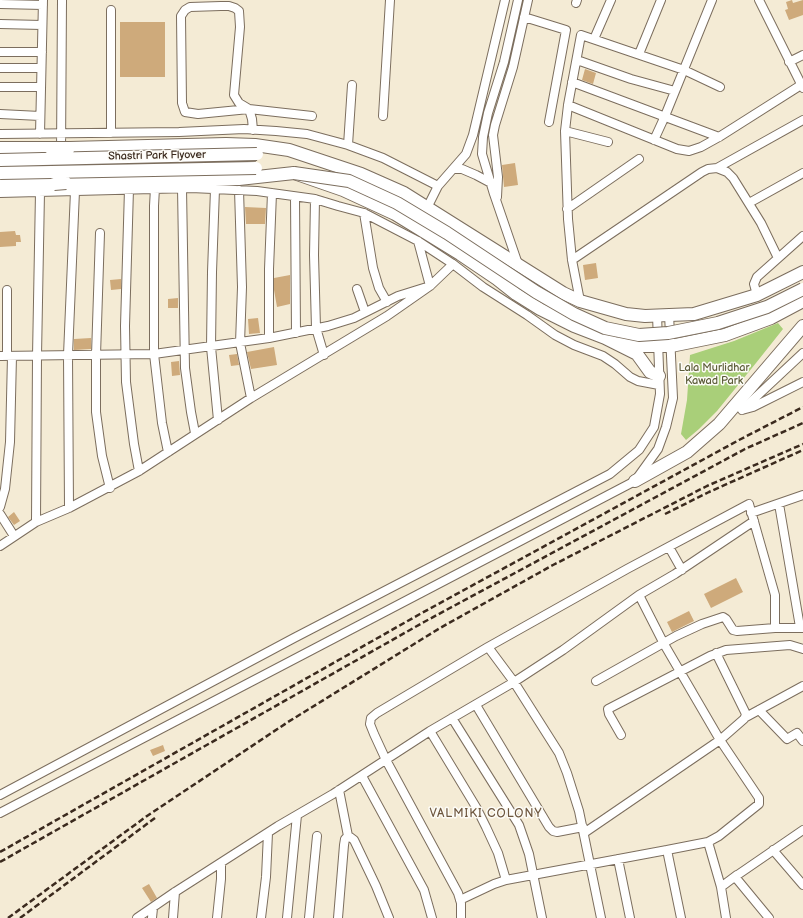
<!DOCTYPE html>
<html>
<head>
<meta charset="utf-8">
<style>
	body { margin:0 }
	canvas { display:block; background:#f4ebd5 }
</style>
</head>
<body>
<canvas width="803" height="918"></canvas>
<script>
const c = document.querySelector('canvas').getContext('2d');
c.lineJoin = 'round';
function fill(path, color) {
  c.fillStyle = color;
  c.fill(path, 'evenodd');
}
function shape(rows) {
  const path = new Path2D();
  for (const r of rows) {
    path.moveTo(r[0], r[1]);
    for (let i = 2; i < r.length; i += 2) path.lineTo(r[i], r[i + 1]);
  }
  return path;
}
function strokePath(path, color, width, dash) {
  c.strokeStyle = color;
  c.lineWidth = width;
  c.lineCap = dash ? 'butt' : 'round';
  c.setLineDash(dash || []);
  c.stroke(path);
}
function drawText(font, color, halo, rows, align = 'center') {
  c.font = font + ' "Balsamiq Sans",sans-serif';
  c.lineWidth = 3;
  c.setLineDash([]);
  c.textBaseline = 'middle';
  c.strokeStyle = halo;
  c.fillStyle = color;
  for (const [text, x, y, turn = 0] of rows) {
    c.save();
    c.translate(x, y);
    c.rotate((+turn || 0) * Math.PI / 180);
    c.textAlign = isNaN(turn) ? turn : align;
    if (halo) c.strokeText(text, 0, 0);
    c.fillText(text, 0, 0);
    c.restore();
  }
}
fill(shape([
	[778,323,783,329,756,363,717,411,699,429,686,440,681,434,687,400,690,355,734,341]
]), '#a9cf79');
fill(shape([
	[792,0,793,3,803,0,803,15,789,20,785,10,788,9,786,2],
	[120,22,165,22,165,77,120,77],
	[585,69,596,73,593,84,582,80],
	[515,163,518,185,504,187,502,165],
	[245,207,266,208,265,224,246,224],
	[15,231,16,235,20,235,21,242,16,242,16,246,0,247,0,232],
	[596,263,598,278,585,280,583,265],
	[290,275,290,304,277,307,274,290,274,278],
	[121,279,121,289,111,290,110,280],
	[178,298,178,308,168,308,168,299],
	[258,318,260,333,249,334,248,319],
	[91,338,91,349,74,350,74,339],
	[274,347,277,365,251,369,247,352],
	[237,354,239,365,231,366,229,355],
	[179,361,180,375,172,376,171,362],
	[14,512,20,521,14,525,8,517],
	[736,578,743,592,711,608,704,594],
	[689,611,694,621,672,632,667,622],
	[163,745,165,751,153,756,150,750],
	[149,884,157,898,151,902,142,888]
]), '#ceaa7b');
const minor = shape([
	[759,0,803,88],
	[576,3,577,0],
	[0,4,43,5],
	[111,10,111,133],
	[524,17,566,30,549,122],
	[0,24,42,25],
	[594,39,611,0],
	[0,52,42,52],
	[639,54,661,0],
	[577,60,631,79,675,91],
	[789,62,803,55],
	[0,68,41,68],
	[572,82,719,137],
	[0,87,41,87],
	[568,105,677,149,689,151,701,147,719,137,801,85],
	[0,114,40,116],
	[383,116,390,0],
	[253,130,252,119,249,109,239,103,234,95,240,27,239,11,235,8,229,6,221,6,190,7,185,10,181,16,182,103,185,112,198,114,249,109,312,116],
	[565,131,608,142],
	[0,134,179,132,244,129,276,131,307,134,348,145,383,158,438,186],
	[40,134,43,0],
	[654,140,665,116,712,0],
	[348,145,352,85],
	[61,153,62,0],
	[717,168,727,172,733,178,761,223,778,258],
	[453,169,462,169,476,175,491,183],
	[155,188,154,206,154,354,162,423,168,452],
	[182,188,185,368,191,412,195,433],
	[129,189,125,326,126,382,134,444,139,471],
	[215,189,212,272,211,347,218,420],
	[239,190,242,287,240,343,251,398],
	[0,193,191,188,257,191,315,199,338,206,364,213,418,241,453,264,483,287,527,315,555,335,574,345,603,356,615,364,630,377,638,381,659,385],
	[295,197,296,333],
	[497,197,498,177,493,135,495,125,513,67,528,0],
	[315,199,314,255,316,328,324,355],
	[749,203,803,173],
	[427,208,438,186,466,154,473,135,505,0],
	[567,209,639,159],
	[364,213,373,268,379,288,387,302],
	[100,233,96,355,96,412,102,456,110,488],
	[572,260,702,172,708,169,717,168,803,120],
	[518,264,494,194,482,154,483,137,488,113,504,62,518,0],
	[357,289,365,312],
	[7,290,7,356],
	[757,295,754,284,757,277,803,236],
	[580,301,572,260,568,219,565,131,568,105,581,35,684,70,720,87],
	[269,338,269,269,272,193],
	[0,356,154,354,269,338,328,326,354,318,398,296,430,286,418,241],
	[742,410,803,353],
	[742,410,753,407,803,382],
	[779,504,800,627],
	[0,507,5,489,10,442,12,356],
	[69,508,68,355,75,191],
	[751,513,803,495],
	[0,514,14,536],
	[36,522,37,356,40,192],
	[0,546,36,522,69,508,139,471,251,398,387,316,430,286,453,264],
	[669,547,682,570],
	[488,647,514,682,559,753,567,773,579,811,601,918],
	[596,681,676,636,702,624,723,617,726,619,733,630,737,631,775,628,803,628],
	[476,705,549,827,553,831,557,832,583,827],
	[759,710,787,739,797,733,803,741],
	[746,717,803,686],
	[452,718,519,825,529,854,542,918],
	[430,731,476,807,486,827,498,853,506,880],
	[621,735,609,714,608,709,610,708,710,656,726,650,790,645,803,649],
	[362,776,424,890,432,918],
	[339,790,348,836,350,837,354,840,376,886,389,918],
	[0,795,294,638,610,474,639,450,654,427,660,394,657,315],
	[0,813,635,481,658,449,666,427,673,398,669,314],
	[584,833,720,740,744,719,746,715,745,712,716,653],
	[708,842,721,887,726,918],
	[667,850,681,918],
	[773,850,803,885],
	[618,859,630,918],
	[721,887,737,875],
	[460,900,494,884,506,880,667,850,708,842,719,836,759,804,759,798,720,740,664,644,639,595],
	[137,918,175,892,278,826,333,794,430,731,514,682,563,650,639,595,675,574,754,521],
	[152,918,153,908],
	[173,918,175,892],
	[217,918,221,879,221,863],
	[261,918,266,877,268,833],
	[287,918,297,815],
	[309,918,317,836],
	[338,918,344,845,345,839,348,836],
	[461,918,461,903,458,893,386,760,374,734,370,724,371,718,377,713,488,647,627,569,749,504,775,595,775,628],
	[769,918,736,878,736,876,803,830]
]);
const highway = shape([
	[0,148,50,148],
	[69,148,226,144,255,145,289,150,361,174,404,193,563,293,580,301,626,314,645,316,694,314,757,295,803,272],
	[66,183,239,179,294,173,343,190,395,214,460,254,497,279,516,294,540,309,574,326,605,338,637,354,650,372,659,376],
	[0,185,54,184],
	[622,341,644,346,671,346,725,335,771,318,803,301],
	[635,481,687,452,719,424,803,326]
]);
strokePath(minor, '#7c6e5e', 10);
strokePath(highway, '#7c6e5e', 14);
strokePath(minor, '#fff', 8);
strokePath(highway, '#fff', 12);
strokePath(shape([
	[665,514,709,492,803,450],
	[0,852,420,614,739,440,803,407],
	[0,862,424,622,745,449,803,423],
	[8,918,147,816,288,722,440,628,553,565,707,486,803,444],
	[20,918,155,818]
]), '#3b2a1e', 2.5, [6, 3]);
const highwayBridge = shape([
	[50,148,69,148],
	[0,160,257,154],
	[0,173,256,168],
	[294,173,349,181,397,203,447,233,536,292,574,314,605,328,639,335,668,333,718,323,767,307,803,289],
	[54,184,66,183]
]);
strokePath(highwayBridge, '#7c6e5e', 14, []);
strokePath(highwayBridge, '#fff', 12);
drawText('11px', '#3b2a1e', '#fdfcf7', [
	["Shastri Park Flyover",157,156,-1]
]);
drawText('11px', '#5c5c39', '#fdfcf7', [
	["Lala Murlidhar",714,368],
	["Kawad Park",714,381]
]);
c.letterSpacing = '1px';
drawText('12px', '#6e573f', '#fdfcf7', [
	["VALMIKI COLONY",486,814]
]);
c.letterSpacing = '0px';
</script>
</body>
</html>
